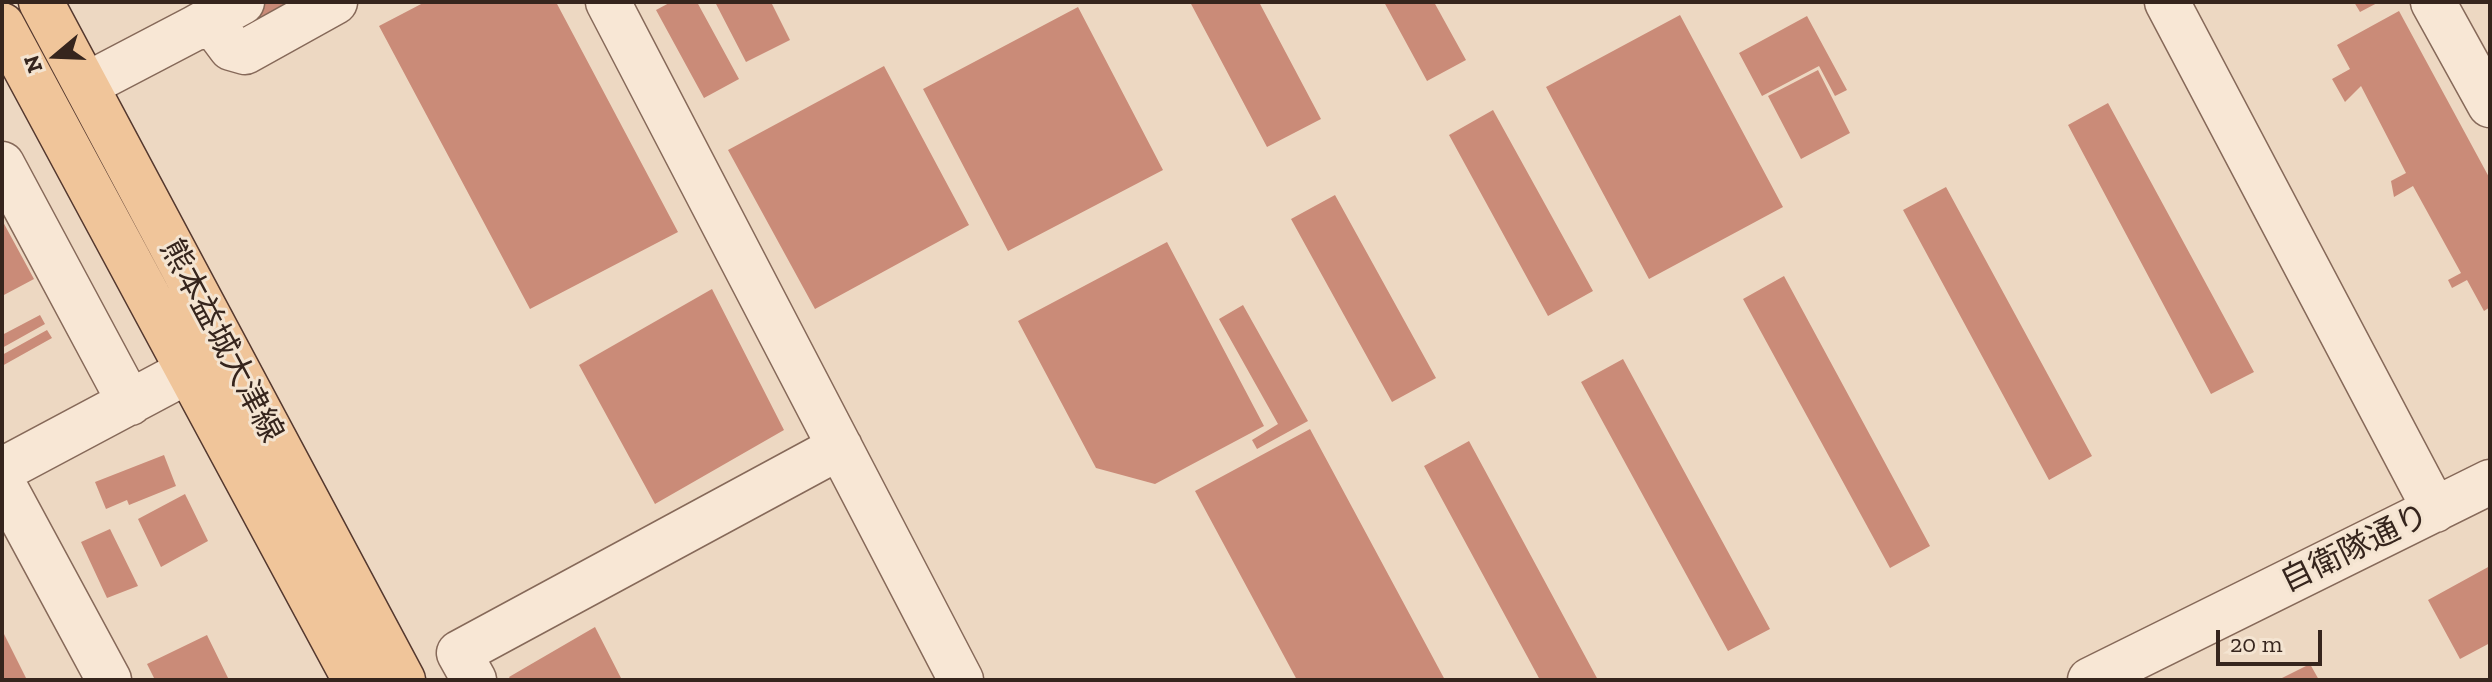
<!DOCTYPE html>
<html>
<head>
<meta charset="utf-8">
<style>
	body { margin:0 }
	#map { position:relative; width:2492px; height:682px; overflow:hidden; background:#edd8c2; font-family:"Zilla Slab",serif }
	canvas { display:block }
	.frame { position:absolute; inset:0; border:4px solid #36251d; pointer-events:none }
	.north { position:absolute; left:16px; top:16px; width:80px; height:80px; -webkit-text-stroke:6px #f4e4d1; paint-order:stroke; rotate:251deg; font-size:22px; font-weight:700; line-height:32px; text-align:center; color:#36251d }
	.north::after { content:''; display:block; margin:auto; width:28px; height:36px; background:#36251d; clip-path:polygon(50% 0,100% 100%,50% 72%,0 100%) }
	.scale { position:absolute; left:2216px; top:630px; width:106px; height:36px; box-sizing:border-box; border:4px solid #36251d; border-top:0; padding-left:10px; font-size:24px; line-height:28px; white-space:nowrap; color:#36251d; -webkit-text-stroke:6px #f4e4d1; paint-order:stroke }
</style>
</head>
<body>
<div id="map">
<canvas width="2492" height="682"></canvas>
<div class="frame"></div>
<div class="north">N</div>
<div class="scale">20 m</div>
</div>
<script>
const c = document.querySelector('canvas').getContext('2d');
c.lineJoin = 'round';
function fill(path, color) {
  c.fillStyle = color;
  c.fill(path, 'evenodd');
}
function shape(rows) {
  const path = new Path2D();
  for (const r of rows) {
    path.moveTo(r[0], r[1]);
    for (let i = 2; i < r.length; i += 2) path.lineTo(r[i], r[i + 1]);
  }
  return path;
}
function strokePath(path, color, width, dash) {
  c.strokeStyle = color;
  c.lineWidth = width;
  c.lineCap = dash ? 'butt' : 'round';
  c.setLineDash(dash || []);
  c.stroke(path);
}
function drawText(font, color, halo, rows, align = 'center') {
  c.font = font + ' "Zilla Slab","Noto Sans JP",serif';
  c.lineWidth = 6;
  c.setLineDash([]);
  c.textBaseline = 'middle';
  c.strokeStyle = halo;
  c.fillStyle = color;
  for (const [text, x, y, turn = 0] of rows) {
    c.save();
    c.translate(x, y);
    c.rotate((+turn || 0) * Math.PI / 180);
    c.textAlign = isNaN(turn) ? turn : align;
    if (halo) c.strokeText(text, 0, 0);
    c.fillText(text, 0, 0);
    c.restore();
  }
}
fill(shape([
	[251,2,293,2,260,20],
	[425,2,556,2,678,232,530,309,379,26],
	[671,2,697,2,739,79,704,98,656,10],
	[715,2,771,2,790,40,746,62],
	[1190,2,1259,2,1321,119,1267,147],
	[1384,2,1434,2,1466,60,1427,81],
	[2354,2,2379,2,2360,12],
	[1078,7,1163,170,1008,251,923,89],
	[2399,11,2490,179,2490,307,2484,311,2467,280,2452,288,2448,280,2461,273,2413,186,2394,197,2391,181,2406,173,2361,86,2345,102,2332,79,2350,69,2337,45],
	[1680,15,1783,207,1649,279,1546,87],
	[1807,16,1847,90,1835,96,1819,66,1762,96,1739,53],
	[884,66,969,225,815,309,728,150],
	[1818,70,1850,133,1801,159,1768,96],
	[2108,103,2254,372,2211,394,2068,125],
	[1493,110,1593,291,1548,316,1449,135],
	[1946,187,2092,456,2049,480,1903,210],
	[1335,195,1436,378,1392,402,1291,219],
	[2,220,34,279,2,296],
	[1167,242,1264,426,1155,484,1096,468,1018,321],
	[1784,276,1930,546,1890,568,1743,299],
	[712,289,784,430,655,504,579,365],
	[1243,305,1308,421,1257,449,1252,440,1278,424,1219,319],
	[40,315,45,324,2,348,2,335],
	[47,330,52,338,2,366,2,355],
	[1623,359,1770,629,1728,651,1581,382],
	[1310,429,1445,680,1297,680,1195,491],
	[1469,441,1598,680,1540,680,1424,466],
	[164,455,176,486,129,505,127,500,106,509,95,482],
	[185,494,208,541,161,567,138,519],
	[110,529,138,586,107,598,81,542],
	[2490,566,2490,643,2460,659,2428,600],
	[595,627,622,680,511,680,509,677],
	[2,630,27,680,2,680],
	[207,635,229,680,155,680,147,664],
	[2310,664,2319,680,2278,680]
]), '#ca8b78');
const minor = shape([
	[608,2,961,680],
	[2167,2,2435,510],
	[2433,2,2490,105],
	[195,28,242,2],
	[86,85,195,28,207,26,216,28,231,48,245,52,335,2],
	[2,164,130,403],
	[2,470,188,371],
	[2,482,109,680],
	[474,680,459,653,840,447],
	[2090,680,2490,482]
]);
const major = shape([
	[41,2,403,680],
	[2,25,355,680]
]);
strokePath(minor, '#866959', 47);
strokePath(major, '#54382e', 47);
strokePath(minor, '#f8e7d5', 44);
strokePath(major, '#f0c59a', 44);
drawText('32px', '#36251d', '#f4e4d1', [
	["熊本益城大津線",221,341,62],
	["自衛隊通り",2355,549,-26]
]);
</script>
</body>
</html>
